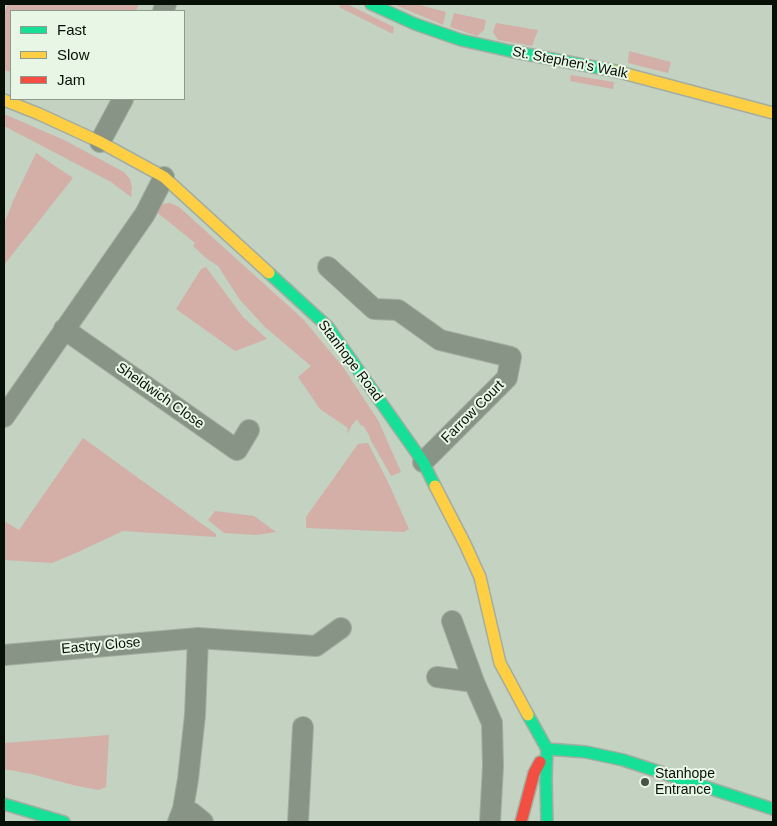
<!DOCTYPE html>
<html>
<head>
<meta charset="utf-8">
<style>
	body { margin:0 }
	#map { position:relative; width:777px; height:826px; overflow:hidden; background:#c4d2c1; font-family:Helvetica,sans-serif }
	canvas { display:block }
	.frame { position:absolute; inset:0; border:5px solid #071006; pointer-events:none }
	.legend { position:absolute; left:10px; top:10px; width:175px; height:90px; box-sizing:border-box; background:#e8f6e6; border:1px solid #8e9a8c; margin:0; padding:6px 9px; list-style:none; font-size:15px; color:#071006 }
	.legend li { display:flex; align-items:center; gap:10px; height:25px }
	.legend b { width:25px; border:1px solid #8e9a8c }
</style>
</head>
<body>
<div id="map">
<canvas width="777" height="826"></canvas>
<div class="frame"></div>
<ul class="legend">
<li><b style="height:6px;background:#16e098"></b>Fast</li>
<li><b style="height:6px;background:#ffcf43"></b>Slow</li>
<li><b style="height:6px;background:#f24e42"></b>Jam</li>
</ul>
</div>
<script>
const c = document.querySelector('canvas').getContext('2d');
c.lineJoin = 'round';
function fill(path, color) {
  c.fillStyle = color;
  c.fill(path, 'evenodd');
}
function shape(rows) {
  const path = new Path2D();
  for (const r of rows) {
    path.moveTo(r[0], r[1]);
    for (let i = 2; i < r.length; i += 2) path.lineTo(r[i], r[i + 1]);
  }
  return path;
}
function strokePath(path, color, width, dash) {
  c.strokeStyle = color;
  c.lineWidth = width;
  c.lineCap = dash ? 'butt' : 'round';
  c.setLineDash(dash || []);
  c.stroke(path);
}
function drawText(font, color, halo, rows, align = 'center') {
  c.font = font + ' Helvetica,sans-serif';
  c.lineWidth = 4;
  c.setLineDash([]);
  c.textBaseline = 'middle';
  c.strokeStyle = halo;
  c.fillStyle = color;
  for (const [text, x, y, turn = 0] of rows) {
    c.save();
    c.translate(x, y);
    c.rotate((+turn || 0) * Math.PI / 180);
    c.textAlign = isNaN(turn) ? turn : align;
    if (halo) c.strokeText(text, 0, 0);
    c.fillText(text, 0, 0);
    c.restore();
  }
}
fill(shape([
	[8,4,139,4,136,11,11,11,11,72,4,70,4,14],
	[341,4,347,4,394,27,393,34,339,7],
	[393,4,416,4,446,12,443,25],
	[454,13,486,20,484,30,477,36,450,27],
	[496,23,538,30,532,46,498,40,493,32],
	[629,51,671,62,668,73,628,63],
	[571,75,614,82,613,89,570,81],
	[4,114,64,140,124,172,130,179,132,188,131,197,111,182,4,126],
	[36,153,73,178,4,265,4,224,13,201],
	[170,203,179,207,303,319,343,367,378,420,401,472,391,476,370,439,370,437,363,425,361,426,357,419,352,425,347,434,348,428,320,409,298,377,311,366,265,327,240,300,218,266,206,258,193,246,195,243,149,206],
	[206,267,243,317,267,339,235,351,176,309,201,269],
	[83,438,216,534,216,537,123,531,76,553,52,563,4,560,4,521,19,530],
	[368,443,388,482,409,529,404,532,306,528,306,517,358,444],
	[215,511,254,516,276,532,256,535,224,533,208,520],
	[109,735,106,787,99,790,77,786,31,774,4,769,4,743]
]), '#d3afa7');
const street = shape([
	[163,11,166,4],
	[100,142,123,99],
	[328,267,374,309,398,310,440,340,511,357,507,378,423,462],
	[64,329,237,450,249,430],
	[4,417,145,214,164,177],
	[452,621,474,682,492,723,493,766,490,822],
	[4,655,198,638,316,646,341,628],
	[437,677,474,682],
	[183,809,192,813,203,822],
	[178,822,183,809,188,779,195,715,198,638],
	[298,822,303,727]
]);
const fast = shape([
	[371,4,415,24,461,40,510,51,615,71],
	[269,273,328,327,423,462,435,486],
	[528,715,547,749,546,778,547,822],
	[547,749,586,752,623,760,773,809],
	[4,804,64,822]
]);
const slow = shape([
	[615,71,773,113],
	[4,100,39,114,100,142,164,177,269,273],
	[435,486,465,544,480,577,500,663,528,715]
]);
const jam = shape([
	[521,822,534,773,540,762]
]);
strokePath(street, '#a3ada1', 22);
strokePath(fast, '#a3ada1', 14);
strokePath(slow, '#a3ada1', 14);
strokePath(jam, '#a3ada1', 14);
strokePath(street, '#889586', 20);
strokePath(fast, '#16e098', 11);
strokePath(slow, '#ffcf43', 11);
strokePath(jam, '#f24e42', 11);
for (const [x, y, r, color] of [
	[645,782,5,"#495447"]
]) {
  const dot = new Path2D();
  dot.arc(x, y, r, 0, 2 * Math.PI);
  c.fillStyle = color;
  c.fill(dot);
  strokePath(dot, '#e8f6e6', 2);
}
drawText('14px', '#071006', '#e8f6e6', [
	["St. Stephen's Walk",570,63,11],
	["Stanhope Road",350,361,53],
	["Sheldwich Close",160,396,35],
	["Farrow Court",473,412,-45],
	["Eastry Close",101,646,-5]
]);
drawText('14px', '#071006', '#e8f6e6', [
	["Stanhope",655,774],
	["Entrance",655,790]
], 'left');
</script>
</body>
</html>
